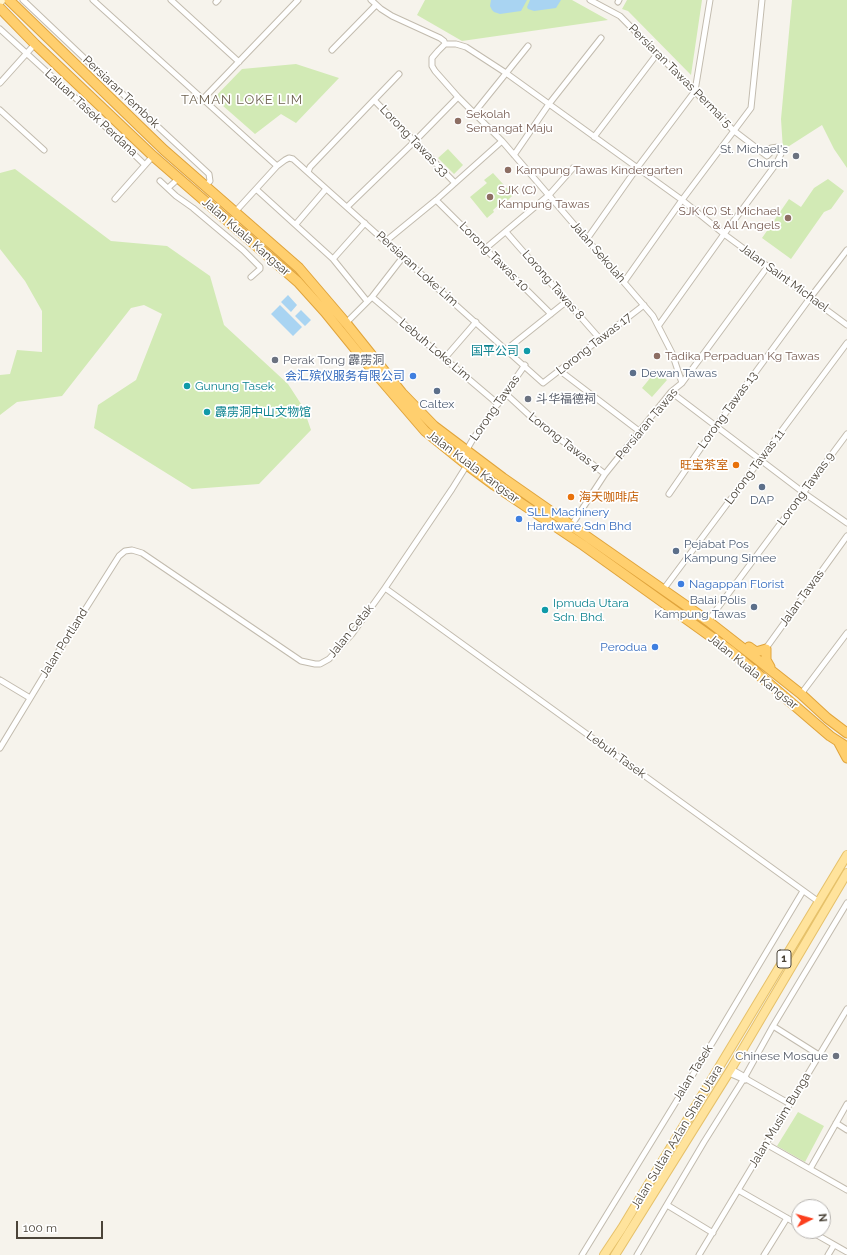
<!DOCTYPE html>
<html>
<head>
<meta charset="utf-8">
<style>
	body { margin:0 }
	#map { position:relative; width:847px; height:1255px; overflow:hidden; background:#f6f3ec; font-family:Raleway,sans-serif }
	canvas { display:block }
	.north { position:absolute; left:791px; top:1199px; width:40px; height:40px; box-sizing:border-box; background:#fff; border:1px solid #b7b4b0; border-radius:50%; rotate:84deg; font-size:11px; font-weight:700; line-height:16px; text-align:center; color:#4b4439 }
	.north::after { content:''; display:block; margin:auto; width:14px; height:18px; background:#fc3f1d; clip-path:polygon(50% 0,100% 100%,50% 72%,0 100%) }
	.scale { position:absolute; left:16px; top:1221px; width:87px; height:18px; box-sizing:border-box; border:2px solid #4b4439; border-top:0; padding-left:5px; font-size:12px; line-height:14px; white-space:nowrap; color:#4b4439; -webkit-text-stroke:3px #fff; paint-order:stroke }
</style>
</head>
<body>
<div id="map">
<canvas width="847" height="1255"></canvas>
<div class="north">N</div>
<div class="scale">100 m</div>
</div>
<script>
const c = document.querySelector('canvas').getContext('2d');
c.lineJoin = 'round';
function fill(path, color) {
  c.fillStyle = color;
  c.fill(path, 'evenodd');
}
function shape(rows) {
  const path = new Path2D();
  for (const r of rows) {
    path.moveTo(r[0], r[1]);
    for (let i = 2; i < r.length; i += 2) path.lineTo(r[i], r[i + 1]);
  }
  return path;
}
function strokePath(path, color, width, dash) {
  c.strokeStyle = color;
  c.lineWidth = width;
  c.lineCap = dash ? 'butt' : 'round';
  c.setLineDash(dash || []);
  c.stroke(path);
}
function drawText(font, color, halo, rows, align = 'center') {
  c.font = font + ' Raleway,"Noto Sans SC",sans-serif';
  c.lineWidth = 3.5;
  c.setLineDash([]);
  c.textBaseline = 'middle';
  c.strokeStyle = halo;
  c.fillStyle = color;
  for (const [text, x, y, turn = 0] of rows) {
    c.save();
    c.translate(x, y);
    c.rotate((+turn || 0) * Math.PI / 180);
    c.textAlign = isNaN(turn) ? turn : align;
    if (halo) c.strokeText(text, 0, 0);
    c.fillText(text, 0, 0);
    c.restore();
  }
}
fill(shape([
	[425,0,572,0,608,20,462,41,417,15],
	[627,0,702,0,691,75,628,11,622,9],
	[792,0,847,0,847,168,834,149,822,125,783,150,781,119],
	[296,64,339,78,296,123,281,114,255,134,214,98,242,69],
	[448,149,463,165,454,174,438,158],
	[15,169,111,241,167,246,210,276,224,325,288,384,303,407,311,430,259,484,192,489,94,428,98,405,136,380,162,314,144,305,131,308,62,396,17,402,0,415,0,375,10,374,17,350,42,352,42,311,25,281,0,249,0,173],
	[493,173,513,195,505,203,503,201,493,210,494,212,487,218,470,197,487,183,484,180],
	[828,179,844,191,831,209,824,212,791,259,762,238,789,199,801,207,814,188],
	[656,371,667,380,652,397,642,388],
	[798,1112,824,1126,805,1162,777,1146]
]), '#d2eab5');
fill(shape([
	[491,0,527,0,521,11,500,14,494,12,492,10,490,6],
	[530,0,561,0,556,8,534,11,528,9,527,7],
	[288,295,297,305,291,312,281,302],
	[280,305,302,327,293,336,271,314],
	[301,310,311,320,305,326,295,316]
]), '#a9d4f2');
const street = shape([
	[23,0,100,73,209,174,210,181,205,186],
	[93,0,277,166],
	[171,0,239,62],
	[371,0,381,9,392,16,440,38,444,41,445,44],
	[590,0,620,16,733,130,767,156,770,153,771,148,778,147,781,149,781,154,776,164,724,234,659,325],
	[216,2,218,0],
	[618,2,619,0],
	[0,29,82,104,145,165,153,156],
	[332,50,376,5],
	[0,83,35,44],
	[203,99,298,0],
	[374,100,399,74],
	[0,110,44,150],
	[474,113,528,46],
	[594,137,657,54],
	[514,155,549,104,601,38],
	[308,172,310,167,374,100,455,183],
	[160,181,176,196,193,208,243,250,260,267,260,269,251,277],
	[168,188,179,178],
	[256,189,333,259,367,301],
	[115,199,145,165],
	[436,200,551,314],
	[347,207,414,142,458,97],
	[235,212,277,166,285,160,289,158,293,159,543,383,644,305],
	[296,224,326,189],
	[506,232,600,339],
	[587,239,637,168,695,91,710,0],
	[386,241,436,200,502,141],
	[486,248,549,195,573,168],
	[333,259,365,223],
	[624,282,682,200,751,108,762,0],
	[372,297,498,404],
	[346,323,372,297,403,257],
	[507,349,567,301],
	[444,359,476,322],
	[559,370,639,431],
	[682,383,672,353,653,316,502,141,458,97,435,71,432,66,432,58,438,51,445,44,456,44,466,47,506,73,682,200,724,234,847,325],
	[671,392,804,493,847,523],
	[505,393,530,416,605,474],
	[669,494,716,426,810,298,847,250],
	[571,526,605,474,671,392,682,383,768,266],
	[385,588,819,902],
	[663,590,847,343],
	[708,621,847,434],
	[764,651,847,536],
	[0,680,30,698],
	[801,694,847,633],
	[0,748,57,654,119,556,125,551,132,550,142,553,301,661,315,664,320,664,329,659,352,634,385,588,452,489,467,465,466,451,473,439,525,365],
	[773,1026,819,1055],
	[731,1069,745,1077,748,1080,790,1104],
	[729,1073,745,1080],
	[836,1123,847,1130],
	[766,1144,847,1190],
	[810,1169,847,1104],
	[738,1190,799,1225],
	[667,1205,713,1233],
	[810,1231,847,1252],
	[582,1255,714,1040,803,891],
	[637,1255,704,1142,743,1080,773,1026,847,903],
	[699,1255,847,1009],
	[764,1255,787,1218],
	[828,1255,834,1245]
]);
const secondary = shape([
	[0,2,2,0]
]);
const primary = shape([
	[604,1255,622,1228,847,855],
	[615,1255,731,1069,847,873]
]);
const highway = shape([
	[9,0,164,150,299,268,346,323,402,393,434,426,503,478,708,621,758,660,801,694,827,718,847,733],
	[0,8,35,44,153,156,298,282,325,312,364,360,425,431,467,465,494,485,583,545,731,651,830,736,847,747],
	[749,647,756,652,766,649,766,660,770,667],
	[839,743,847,758]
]);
strokePath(street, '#c2bbae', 7);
strokePath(secondary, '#d6c79b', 9);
strokePath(primary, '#e6c16a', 10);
strokePath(highway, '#e0a43c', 11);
strokePath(street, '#fff', 5);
strokePath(secondary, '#fff3cd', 7);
strokePath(primary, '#ffe39c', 8);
strokePath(highway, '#ffcf6e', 9);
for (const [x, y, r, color] of [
	[458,121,4,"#8d6e63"],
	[796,156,4,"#6b7280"],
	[508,170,4,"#8d6e63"],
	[490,197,4,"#8d6e63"],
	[788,218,4,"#8d6e63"],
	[527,351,4,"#0f9aa8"],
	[657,356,4,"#8d6e63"],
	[275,360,4,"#6b7280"],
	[633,373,4,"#5c6f8a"],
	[413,376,4,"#3f7fe0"],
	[187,386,4,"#0f9aa8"],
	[437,391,4,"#5c6f8a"],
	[528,399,4,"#6b7280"],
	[207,412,4,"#0f9aa8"],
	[736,465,4,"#e8710a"],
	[762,487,4,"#5c6f8a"],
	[571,497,4,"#e8710a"],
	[519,519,4,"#3f7fe0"],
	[676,551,4,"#5c6f8a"],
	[681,584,4,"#3f7fe0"],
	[754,607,4,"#5c6f8a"],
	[545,610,4,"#0f9aa8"],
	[655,647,4,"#3f7fe0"],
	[836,1056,4,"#6b7280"]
]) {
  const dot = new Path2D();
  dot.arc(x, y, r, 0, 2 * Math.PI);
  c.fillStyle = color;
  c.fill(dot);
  strokePath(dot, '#fff', 1.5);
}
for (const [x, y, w] of [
	[784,959,14]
]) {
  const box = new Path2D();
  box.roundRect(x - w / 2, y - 9, w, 18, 3);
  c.fillStyle = '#fff';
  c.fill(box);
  strokePath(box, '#4b4439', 1);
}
drawText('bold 11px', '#4b4439', null, [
	["1",784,959]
]);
drawText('12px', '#4b4439', '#fff', [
	["Persiaran Tawas Permai 5",680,76,45],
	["Persiaran Tembok",121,92,43],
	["Laluan Tasek Perdana",91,113,43],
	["Lorong Tawas 33",414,141,46],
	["Jalan Kuala Kangsar",246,237,41],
	["Jalan Sekolah",598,252,49],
	["Lorong Tawas 10",494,257,45],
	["Persiaran Loke Lim",417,269,42],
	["Jalan Saint Michael",784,278,36],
	["Lorong Tawas 8",553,285,49],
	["Lorong Tawas 17",594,344,-38],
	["Lebuh Loke Lim",435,350,40],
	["Lorong Tawas",495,408,-55],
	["Lorong Tawas 13",728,410,-54],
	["Persiaran Tawas",647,424,-50],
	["Lorong Tawas 4",564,442,38],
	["Jalan Kuala Kangsar",473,467,37],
	["Lorong Tawas 11",755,467,-53],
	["Lorong Tawas 9",806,489,-54],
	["Jalan Tawas",802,598,-54],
	["Jalan Cetak",351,631,-51],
	["Jalan Portland",64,643,-58],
	["Jalan Kuala Kangsar",753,672,39],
	["Lebuh Tasek",616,755,36],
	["Jalan Tasek",693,1073,-58],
	["Jalan Musim Bunga",780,1120,-59],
	["Jalan Sultan Azlan Shah Utara",677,1137,-59]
]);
drawText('12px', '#785e54', '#fff', [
	["Sekolah",466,114],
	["Semangat Maju",466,128],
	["Kampung Tawas Kindergarten",516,170],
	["SJK (C)",498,190],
	["Kampung Tawas",498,204],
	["SJK (C) St. Michael",780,211,"right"],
	["& All Angels",780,225,"right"],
	["Tadika Perpaduan Kg Tawas",665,356]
], 'left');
drawText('12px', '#5b616d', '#fff', [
	["St. Michael's",788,149],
	["Church",788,163],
	["Perak Tong 霹雳洞",283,360,"left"],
	["斗华福德祠",536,399,"left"],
	["Chinese Mosque",828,1056]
], 'right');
drawText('12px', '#0d838f', '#fff', [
	["国平公司",519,351,"right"],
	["Gunung Tasek",195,386],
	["霹雳洞中山文物馆",215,412],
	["Ipmuda Utara",553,603],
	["Sdn. Bhd.",553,617]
], 'left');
drawText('12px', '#4e5e75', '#fff', [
	["Dewan Tawas",641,373],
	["Caltex",437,404,"center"],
	["DAP",762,500,"center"],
	["Pejabat Pos",684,544],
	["Kampung Simee",684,558],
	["Balai Polis",746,600,"right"],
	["Kampung Tawas",746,614,"right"]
], 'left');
drawText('12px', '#366cbe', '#fff', [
	["会汇殡仪服务有限公司",405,376],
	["SLL Machinery",527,512,"left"],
	["Hardware Sdn Bhd",527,526,"left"],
	["Nagappan Florist",689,584,"left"],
	["Perodua",647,647]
], 'right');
drawText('12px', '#c56008', '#fff', [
	["旺宝茶室",728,465],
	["海天咖啡店",579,497,"left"]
], 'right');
c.letterSpacing = '1px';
drawText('13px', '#6e6250', '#fff', [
	["TAMAN LOKE LIM",242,100]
]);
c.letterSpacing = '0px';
</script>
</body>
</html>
